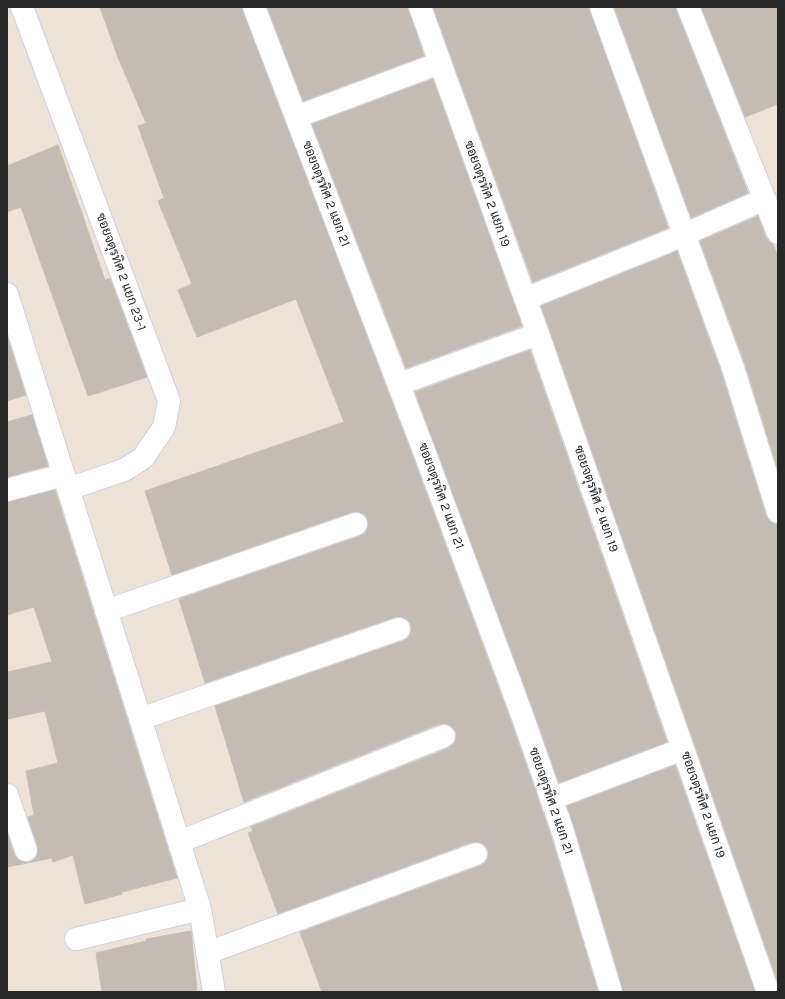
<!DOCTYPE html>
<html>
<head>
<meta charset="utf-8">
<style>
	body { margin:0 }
	#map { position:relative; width:785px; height:999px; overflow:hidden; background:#ece2d7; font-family:Karla,sans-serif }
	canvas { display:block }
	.frame { position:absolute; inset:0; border:8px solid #282828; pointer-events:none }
</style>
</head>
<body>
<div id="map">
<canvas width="785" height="999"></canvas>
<div class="frame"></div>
</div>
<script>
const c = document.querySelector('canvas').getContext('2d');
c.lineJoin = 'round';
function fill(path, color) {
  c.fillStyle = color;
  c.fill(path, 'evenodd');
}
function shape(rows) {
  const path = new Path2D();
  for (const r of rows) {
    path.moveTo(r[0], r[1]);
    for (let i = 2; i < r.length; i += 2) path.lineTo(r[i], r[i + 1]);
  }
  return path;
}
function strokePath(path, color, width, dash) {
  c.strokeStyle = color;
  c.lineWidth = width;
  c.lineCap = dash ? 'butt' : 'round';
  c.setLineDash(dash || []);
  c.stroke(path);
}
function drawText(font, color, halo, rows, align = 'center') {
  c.font = font + ' Karla,Sarabun,sans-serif';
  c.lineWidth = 3.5;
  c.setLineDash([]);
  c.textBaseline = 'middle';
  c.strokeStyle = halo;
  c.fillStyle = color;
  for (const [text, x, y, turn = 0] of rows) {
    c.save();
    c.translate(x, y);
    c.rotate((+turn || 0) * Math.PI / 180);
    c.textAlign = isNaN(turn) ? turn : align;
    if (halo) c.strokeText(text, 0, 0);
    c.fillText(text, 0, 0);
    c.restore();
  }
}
const building = shape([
	[100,7,242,7,414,460,509,716,550,833,598,992,322,992,300,932,480,866,486,862,488,856,488,850,484,845,478,842,472,842,278,914,248,833,253,831,251,827,449,748,454,743,456,738,456,732,451,726,445,724,439,724,244,802,215,706,403,641,409,637,411,631,411,625,407,619,401,617,395,617,205,683,179,599,360,536,366,532,368,527,368,520,364,514,358,512,352,512,172,575,145,491,344,422,296,299,197,337,178,290,192,284,158,201,164,198,138,126,146,123,117,55,100,7],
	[267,7,408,7,424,56,303,101,267,7],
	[433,7,589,7,668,228,533,282,433,7],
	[614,7,676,7,748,193,691,218,614,7],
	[701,7,778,7,778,104,745,117,701,7],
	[433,79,522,326,406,368,312,124,433,79],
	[58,145,105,280,110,278,147,377,88,396,21,207,7,212,7,166,58,145],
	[758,216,766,238,773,244,778,257,778,470,745,364,700,241,758,216],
	[677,251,721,372,766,516,770,521,778,524,778,983,541,306,677,251],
	[7,336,26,395,7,401,7,336],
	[530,350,667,742,559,783,415,392,530,350],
	[32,415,48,466,7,477,7,422,32,415],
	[55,490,177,878,122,892,122,894,85,904,73,855,53,862,52,858,7,867,7,833,14,854,18,860,24,862,30,862,36,858,38,852,28,817,34,815,26,771,58,763,45,711,7,719,7,672,52,662,34,607,7,615,7,502,55,490],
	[675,765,755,992,623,992,567,806,675,765],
	[191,931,197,990,184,992,102,992,96,953,146,941,146,939,191,931]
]);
fill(building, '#c3bcb4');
strokePath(building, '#c7beb1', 1);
const minor = shape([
	[22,7,169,401,164,427,143,458,124,470,68,489],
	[254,7,426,456,521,712,562,829,611,992],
	[420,7,538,334,768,992],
	[601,7,733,368,778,512],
	[688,7,778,233],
	[296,117,440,63],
	[7,294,200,909,214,992],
	[525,299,667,242,765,199],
	[399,384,538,334],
	[7,490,63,475],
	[106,611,356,524],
	[140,719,399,629],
	[7,795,26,850],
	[551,799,683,749],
	[179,842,444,736],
	[76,939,200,909],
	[207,953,476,854]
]);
strokePath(minor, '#ccd1e3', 24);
strokePath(minor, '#fff', 22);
drawText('13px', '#282828', '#fff', [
	["ซอยจตุรทิศ 2 แยก 21",326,194,69],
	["ซอยจตุรทิศ 2 แยก 19",487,194,70],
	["ซอยจตุรทิศ 2 แยก 23-1",121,272,70],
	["ซอยจตุรทิศ 2 แยก 21",441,496,70],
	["ซอยจตุรทิศ 2 แยก 19",596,499,71],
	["ซอยจตุรทิศ 2 แยก 21",551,801,71],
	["ซอยจตุรทิศ 2 แยก 19",703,805,71]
]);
</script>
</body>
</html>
